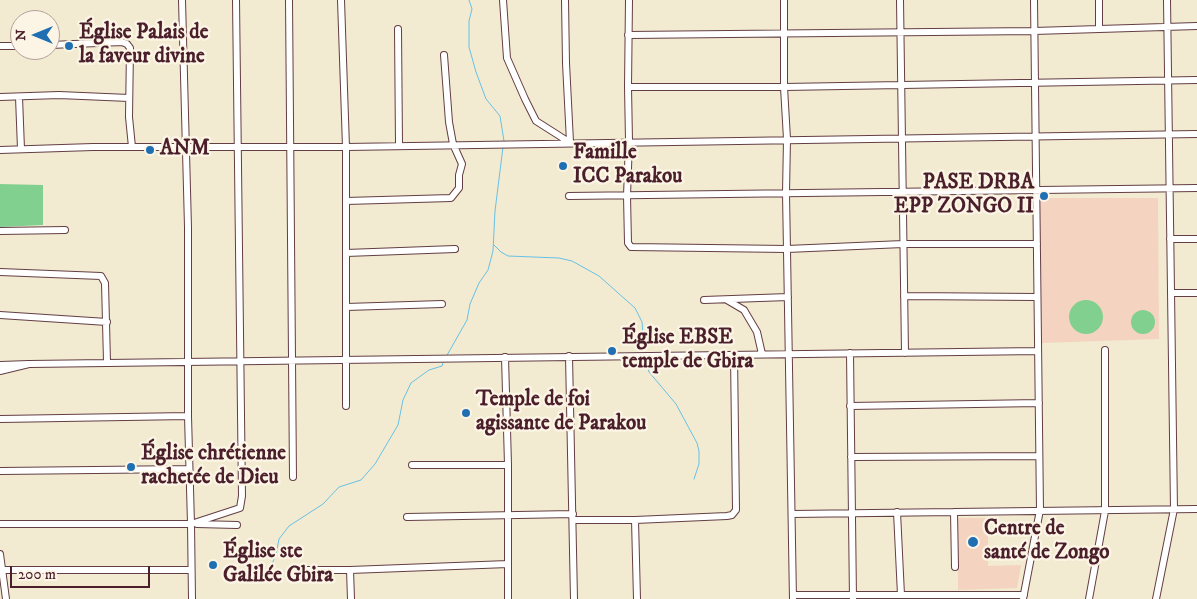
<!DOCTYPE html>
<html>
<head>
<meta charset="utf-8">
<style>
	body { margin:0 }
	#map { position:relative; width:1197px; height:599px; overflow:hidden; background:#f2ebd1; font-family:"IM FELL DW Pica",serif }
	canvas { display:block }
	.north { position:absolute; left:10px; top:10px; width:50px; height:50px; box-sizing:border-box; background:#fcf5e5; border:1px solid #b59f9b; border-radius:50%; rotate:270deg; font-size:14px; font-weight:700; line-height:20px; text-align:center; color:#4a1f2b }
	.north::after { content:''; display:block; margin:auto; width:18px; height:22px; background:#1f6fb2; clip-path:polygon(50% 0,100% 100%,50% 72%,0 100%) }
	.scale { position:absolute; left:10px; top:566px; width:140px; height:22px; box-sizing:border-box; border:2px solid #4a1f2b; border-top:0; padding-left:6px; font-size:15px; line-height:18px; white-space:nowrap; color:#4a1f2b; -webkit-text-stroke:4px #fcf5e5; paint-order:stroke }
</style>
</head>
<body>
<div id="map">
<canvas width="1197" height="599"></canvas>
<div class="north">N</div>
<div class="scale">200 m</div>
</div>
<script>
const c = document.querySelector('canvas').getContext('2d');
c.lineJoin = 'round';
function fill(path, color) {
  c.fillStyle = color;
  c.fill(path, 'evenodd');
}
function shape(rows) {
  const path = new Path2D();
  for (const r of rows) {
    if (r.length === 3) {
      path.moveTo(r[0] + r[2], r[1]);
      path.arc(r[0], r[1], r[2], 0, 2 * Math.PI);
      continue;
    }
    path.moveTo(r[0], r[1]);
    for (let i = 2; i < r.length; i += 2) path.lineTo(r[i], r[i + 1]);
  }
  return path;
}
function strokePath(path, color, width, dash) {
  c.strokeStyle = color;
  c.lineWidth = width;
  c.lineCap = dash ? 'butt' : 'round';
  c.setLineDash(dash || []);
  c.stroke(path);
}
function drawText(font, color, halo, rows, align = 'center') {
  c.font = font + ' "IM FELL DW Pica",serif';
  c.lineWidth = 4.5;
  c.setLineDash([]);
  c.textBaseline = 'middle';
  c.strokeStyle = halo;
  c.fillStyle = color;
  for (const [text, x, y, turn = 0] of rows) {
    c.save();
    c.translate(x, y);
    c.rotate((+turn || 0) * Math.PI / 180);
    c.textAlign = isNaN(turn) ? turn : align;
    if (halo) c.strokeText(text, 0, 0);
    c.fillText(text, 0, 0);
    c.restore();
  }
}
fill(shape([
	[1039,198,1158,198,1159,339,1042,343],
	[958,518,988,518,988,566,1021,565,1017,588,958,590]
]), '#f4d3c0');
fill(shape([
	[0,184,43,185,43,225,0,227],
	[1086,317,17],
	[1143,322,12]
]), '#82d090');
strokePath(shape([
	[469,0,472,9,469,21,469,47,476,72,486,99,500,116,504,141],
	[494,245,501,252,508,256,559,258,572,261,599,276,635,308,642,322,644,349],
	[446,357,467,320,470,304,479,283,488,270,493,251,495,211,503,147],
	[645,360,649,372,676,404,697,443,699,451,699,464,694,479],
	[270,568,276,555,279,539,289,526,323,504,339,487,361,480,375,464,398,425,403,400,411,383,429,370,442,366,444,360]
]), '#66c0e4', 1);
const minor = shape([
	[182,0,188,227,188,416,191,524],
	[289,0,293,477],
	[341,0,346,147,346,406],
	[503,0,507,58,525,99,536,121,569,142],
	[565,0,566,63,570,142],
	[629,0,628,87,629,141,627,196,628,243,631,247,787,249,903,244,1037,244],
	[784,0,784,87,787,139,786,193,793,599],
	[900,0,905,353],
	[398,29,399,145],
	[1099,29,1099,0],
	[628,35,1034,31,1197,26],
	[50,45,122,42,127,44,130,48,129,117,132,147],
	[0,46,20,46],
	[628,87,784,87,1197,80],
	[0,97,59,95,129,98],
	[19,97,21,149],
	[0,150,93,147,346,147,1197,134],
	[569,196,1197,188],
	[346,201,451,198,459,188,459,175,462,164,453,144,449,122,444,55],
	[0,231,65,230],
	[1170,239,1197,239],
	[346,253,455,249],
	[0,272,101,276,105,283,107,362],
	[1171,293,1197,293],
	[904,296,1037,297],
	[704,300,788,297],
	[727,300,744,310,757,332,762,354],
	[346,307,442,304],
	[0,315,107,322],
	[850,353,853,599],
	[569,356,574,599],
	[505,357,508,465,508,599],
	[29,364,1038,351],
	[0,365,29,364,0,371],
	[850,406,1039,403],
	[0,419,188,416],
	[851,457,1039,456],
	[412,465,508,465],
	[0,471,189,469],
	[897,512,901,595],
	[954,512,955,567],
	[792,514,1197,509],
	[407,517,573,514],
	[573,520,635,520,727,516,732,515,736,510,734,355],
	[635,520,637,599],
	[0,524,191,524,192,599],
	[191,524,240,508,242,496,236,0],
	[197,524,237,525],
	[0,554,6,599],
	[2,570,191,570],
	[305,570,350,570,508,564],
	[350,570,351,599],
	[793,595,1024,595],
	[1023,599,1040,510,1034,0],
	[1089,599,1105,511,1105,350],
	[1156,599,1174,509,1167,0]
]);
strokePath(minor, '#633e44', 8);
strokePath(minor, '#fff', 6);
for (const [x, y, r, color] of [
	[69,46,5,"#1f6fb2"],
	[150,150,5,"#1f6fb2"],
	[563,166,5,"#1f6fb2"],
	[1044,196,5,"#1f6fb2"],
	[612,351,5,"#1f6fb2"],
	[466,413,5,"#1f6fb2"],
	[131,467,5,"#1f6fb2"],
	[973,542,6,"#1f6fb2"],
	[213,565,5,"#1f6fb2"]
]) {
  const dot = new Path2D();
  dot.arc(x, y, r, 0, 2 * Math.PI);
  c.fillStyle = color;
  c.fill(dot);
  strokePath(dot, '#fcf5e5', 2);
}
drawText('bold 21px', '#4a1f2b', '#fcf5e5', [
	["Église Palais de",79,34],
	["la faveur divine",79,58],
	["ANM",160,150],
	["Famille",573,154],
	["ICC Parakou",573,178],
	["PASE DRBA",1034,184,"right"],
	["EPP ZONGO II",1034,208,"right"],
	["Église EBSE",622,339],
	["temple de Gbira",622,363],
	["Temple de foi",476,401],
	["agissante de Parakou",476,425],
	["Église chrétienne",141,455],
	["rachetée de Dieu",141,479],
	["Centre de",984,530],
	["santé de Zongo",984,554],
	["Église ste",223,553],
	["Galilée Gbira",223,577]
], 'left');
</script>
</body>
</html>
